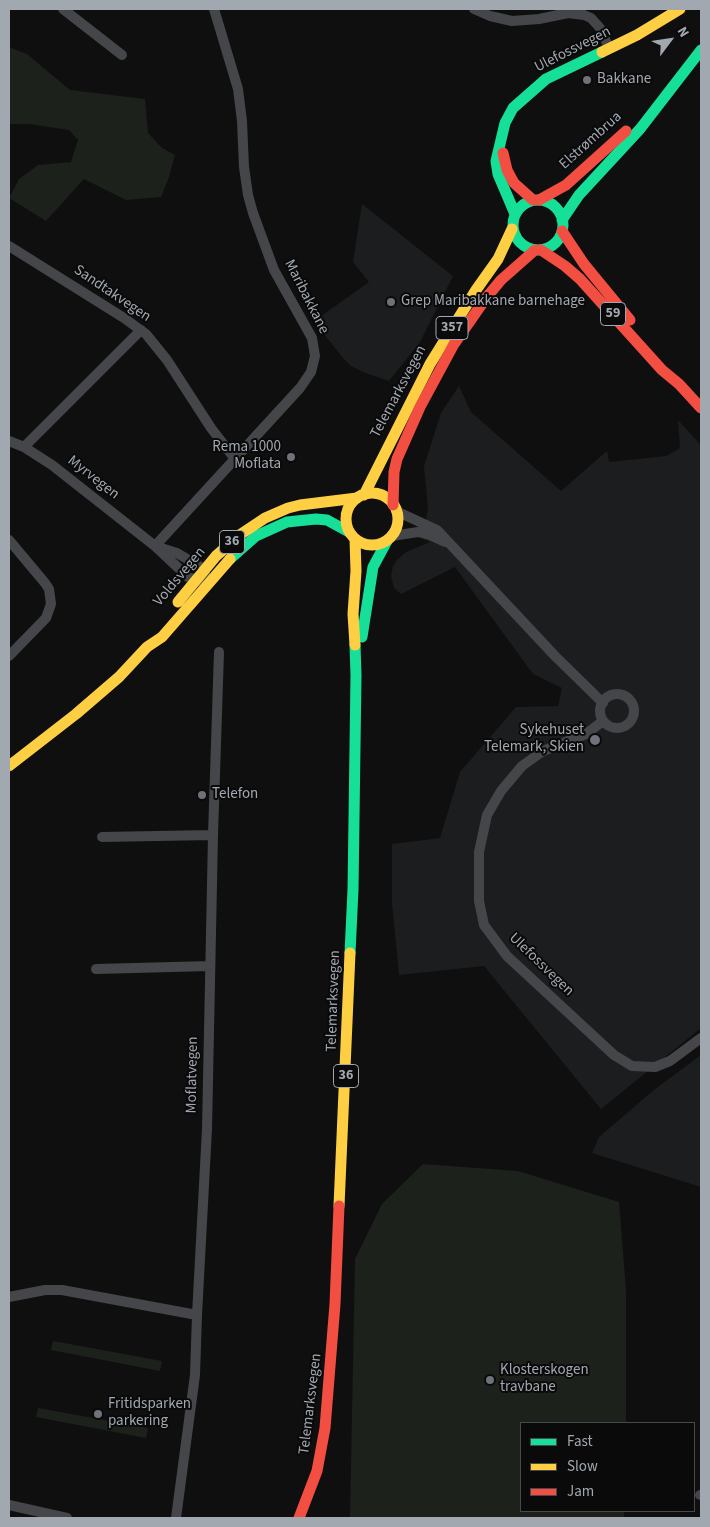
<!DOCTYPE html>
<html>
<head>
<meta charset="utf-8">
<style>
	body { margin:0 }
	#map { position:relative; width:710px; height:1527px; overflow:hidden; background:#0f0f10; font-family:"Source Sans 3",sans-serif }
	canvas { display:block }
	.frame { position:absolute; inset:0; border:10px solid #a2a8b0; pointer-events:none }
	.legend { position:absolute; left:520px; top:1422px; width:175px; height:90px; box-sizing:border-box; background:#0a0a0b; border:1px solid #47494d; margin:0; padding:6px 9px; list-style:none; font-size:15px; color:#a2a8b0 }
	.legend li { display:flex; align-items:center; gap:10px; height:25px }
	.legend b { width:25px; border:1px solid #47494d }
	.north { position:absolute; left:645px; top:15px; width:50px; height:50px; -webkit-text-stroke:4px #0a0a0b; paint-order:stroke; rotate:59deg; font-size:14px; font-weight:700; line-height:20px; text-align:center; color:#a2a8b0 }
	.north::after { content:''; display:block; margin:auto; width:18px; height:22px; background:#a2a8b0; clip-path:polygon(50% 0,100% 100%,50% 72%,0 100%) }
</style>
</head>
<body>
<div id="map">
<canvas width="710" height="1527"></canvas>
<div class="frame"></div>
<ul class="legend">
<li><b style="height:6px;background:#16e098"></b>Fast</li>
<li><b style="height:6px;background:#ffcf43"></b>Slow</li>
<li><b style="height:6px;background:#f24e42"></b>Jam</li>
</ul>
<div class="north">N</div>
</div>
<script>
const c = document.querySelector('canvas').getContext('2d');
c.lineJoin = 'round';
function fill(path, color) {
  c.fillStyle = color;
  c.fill(path, 'evenodd');
}
function shape(rows) {
  const path = new Path2D();
  for (const r of rows) {
    if (r.length === 3) {
      path.moveTo(r[0] + r[2], r[1]);
      path.arc(r[0], r[1], r[2], 0, 2 * Math.PI);
      continue;
    }
    path.moveTo(r[0], r[1]);
    for (let i = 2; i < r.length; i += 2) path.lineTo(r[i], r[i + 1]);
  }
  return path;
}
function strokePath(path, color, width, dash) {
  c.strokeStyle = color;
  c.lineWidth = width;
  c.lineCap = dash ? 'butt' : 'round';
  c.setLineDash(dash || []);
  c.stroke(path);
}
function drawText(font, color, halo, rows, align = 'center') {
  c.font = font + ' "Source Sans 3",sans-serif';
  c.lineWidth = 4;
  c.setLineDash([]);
  c.textBaseline = 'middle';
  c.strokeStyle = halo;
  c.fillStyle = color;
  for (const [text, x, y, turn = 0] of rows) {
    c.save();
    c.translate(x, y);
    c.rotate((+turn || 0) * Math.PI / 180);
    c.textAlign = isNaN(turn) ? turn : align;
    if (halo) c.strokeText(text, 0, 0);
    c.fillText(text, 0, 0);
    c.restore();
  }
}
fill(shape([
	[362,204,453,276,420,342,389,381,363,372,351,366,342,357,314,321,369,282,353,262],
	[459,386,471,412,561,491,607,451,609,462,666,456,680,448,678,420,701,445,701,1028,601,1109,484,966,399,975,392,903,392,844,440,838,460,772,516,707,558,706,562,688,533,674,455,567,401,594,394,588,391,576,393,566,397,560,406,552,430,542,423,539,428,508,424,466,441,413],
	[701,1055,701,1187,592,1153,599,1137,655,1089]
]), '#1c1d1e');
fill(shape([
	[9,47,27,54,70,90,145,99,148,133,162,148,175,155,169,177,161,197,126,200,84,179,46,221,9,198,19,179,38,165,71,162,78,140,69,130,29,124,9,124],
	[423,1164,518,1171,619,1202,626,1290,626,1423,521,1423,521,1511,624,1511,624,1518,350,1518,355,1259,382,1204],
	[53,1341,162,1361,160,1371,51,1350],
	[38,1408,148,1428,146,1438,36,1417]
]), '#1c211c');
strokePath(shape([
	[63,9,122,55],
	[474,9,490,16,512,21,539,19,568,13,584,15,591,18,600,28,609,48],
	[9,246,124,318,146,334,167,360,211,428,235,459],
	[9,441,24,447,52,465,155,546,188,577,200,581],
	[24,447,141,330],
	[396,511,437,530,555,656,603,703],
	[392,536,418,532,430,535,445,542],
	[9,540,45,583,49,589,51,604,46,618,9,656],
	[155,546,300,388,311,372,315,356,312,338,274,270,253,213,248,195,244,167,242,121,238,89,214,9],
	[161,548,177,553,204,569,205,574],
	[617,711,17],
	[603,721,586,734,543,751,522,766,501,791,487,815,479,852,479,901,484,925,507,956,614,1055,632,1066,655,1067,670,1061,701,1038],
	[102,837,213,835],
	[96,969,210,966],
	[9,1297,45,1290,62,1290,197,1315],
	[700,1495,701,1495],
	[9,1505,67,1518],
	[176,1518,195,1375,197,1315,207,1129,213,835,219,652]
]), '#444649', 10);
strokePath(shape([
	[538,225,25],
	[515,214,498,174,496,161,505,123,513,108,546,79,602,52],
	[562,220,579,195,640,129,701,50],
	[230,559,256,536,287,522,316,519,327,520,349,532],
	[362,637,373,567,387,541],
	[350,953,353,890,356,675,355,645]
]), '#16e098', 11);
strokePath(shape([
	[602,52,637,35,680,9],
	[372,519,26],
	[364,495,430,364,476,290,498,259,512,229],
	[178,602,216,556,241,534,265,518,288,508,300,505,357,498],
	[355,645,353,614,356,571,355,539],
	[9,766,76,714,119,677,147,647,162,637,230,559],
	[339,1206,350,953]
]), '#ffcf43', 11);
strokePath(shape([
	[503,153,507,170,514,183,533,200],
	[539,200,566,185,626,131],
	[562,231,584,264,630,320],
	[541,250,565,266,580,279,662,370,679,384,701,408],
	[393,505,394,472,397,459,420,407,454,344,486,298,501,280,535,250],
	[299,1518,317,1471,325,1428,335,1304,339,1206]
]), '#f24e42', 11);
for (const [x, y, r, color] of [
	[587,80,5,"#6f7278"],
	[391,302,5,"#6f7278"],
	[291,457,5,"#6f7278"],
	[595,740,6,"#6f7278"],
	[202,795,5,"#6f7278"],
	[490,1380,5,"#6f7278"],
	[98,1414,5,"#6f7278"]
]) {
  const dot = new Path2D();
  dot.arc(x, y, r, 0, 2 * Math.PI);
  c.fillStyle = color;
  c.fill(dot);
  strokePath(dot, '#0a0a0b', 2);
}
for (const [x, y, w] of [
	[613,314,25],
	[452,328,32],
	[232,542,25],
	[346,1076,25]
]) {
  const box = new Path2D();
  box.roundRect(x - w / 2, y - 11.5, w, 23, 4);
  c.fillStyle = '#0a0a0b';
  c.fill(box);
  strokePath(box, '#a2a8b0', 1);
}
drawText('bold 14px', '#a2a8b0', null, [
	["59",613,314],
	["357",452,328],
	["36",232,542],
	["36",346,1076]
]);
drawText('15px', '#a2a8b0', '#0a0a0b', [
	["Ulefossvegen",573,50,-27],
	["Elstrømbrua",591,141,-42],
	["Sandtakvegen",112,294,34],
	["Maribakkane",306,297,63],
	["Telemarksvegen",399,392,-62],
	["Myrvegen",93,478,38],
	["Voldsvegen",180,577,-50],
	["Ulefossvegen",541,965,44],
	["Telemarksvegen",334,1001,-88],
	["Moflatvegen",193,1075,-89],
	["Telemarksvegen",311,1404,-83]
]);
drawText('15px', '#a2a8b0', '#0a0a0b', [
	["Bakkane",597,80],
	["Grep Maribakkane barnehage",401,302],
	["Rema 1000",281,448,"right"],
	["Moflata",281,465,"right"],
	["Sykehuset",584,731,"right"],
	["Telemark, Skien",584,748,"right"],
	["Telefon",212,795],
	["Klosterskogen",500,1371],
	["travbane",500,1388],
	["Fritidsparken",108,1405],
	["parkering",108,1422]
], 'left');
</script>
</body>
</html>
